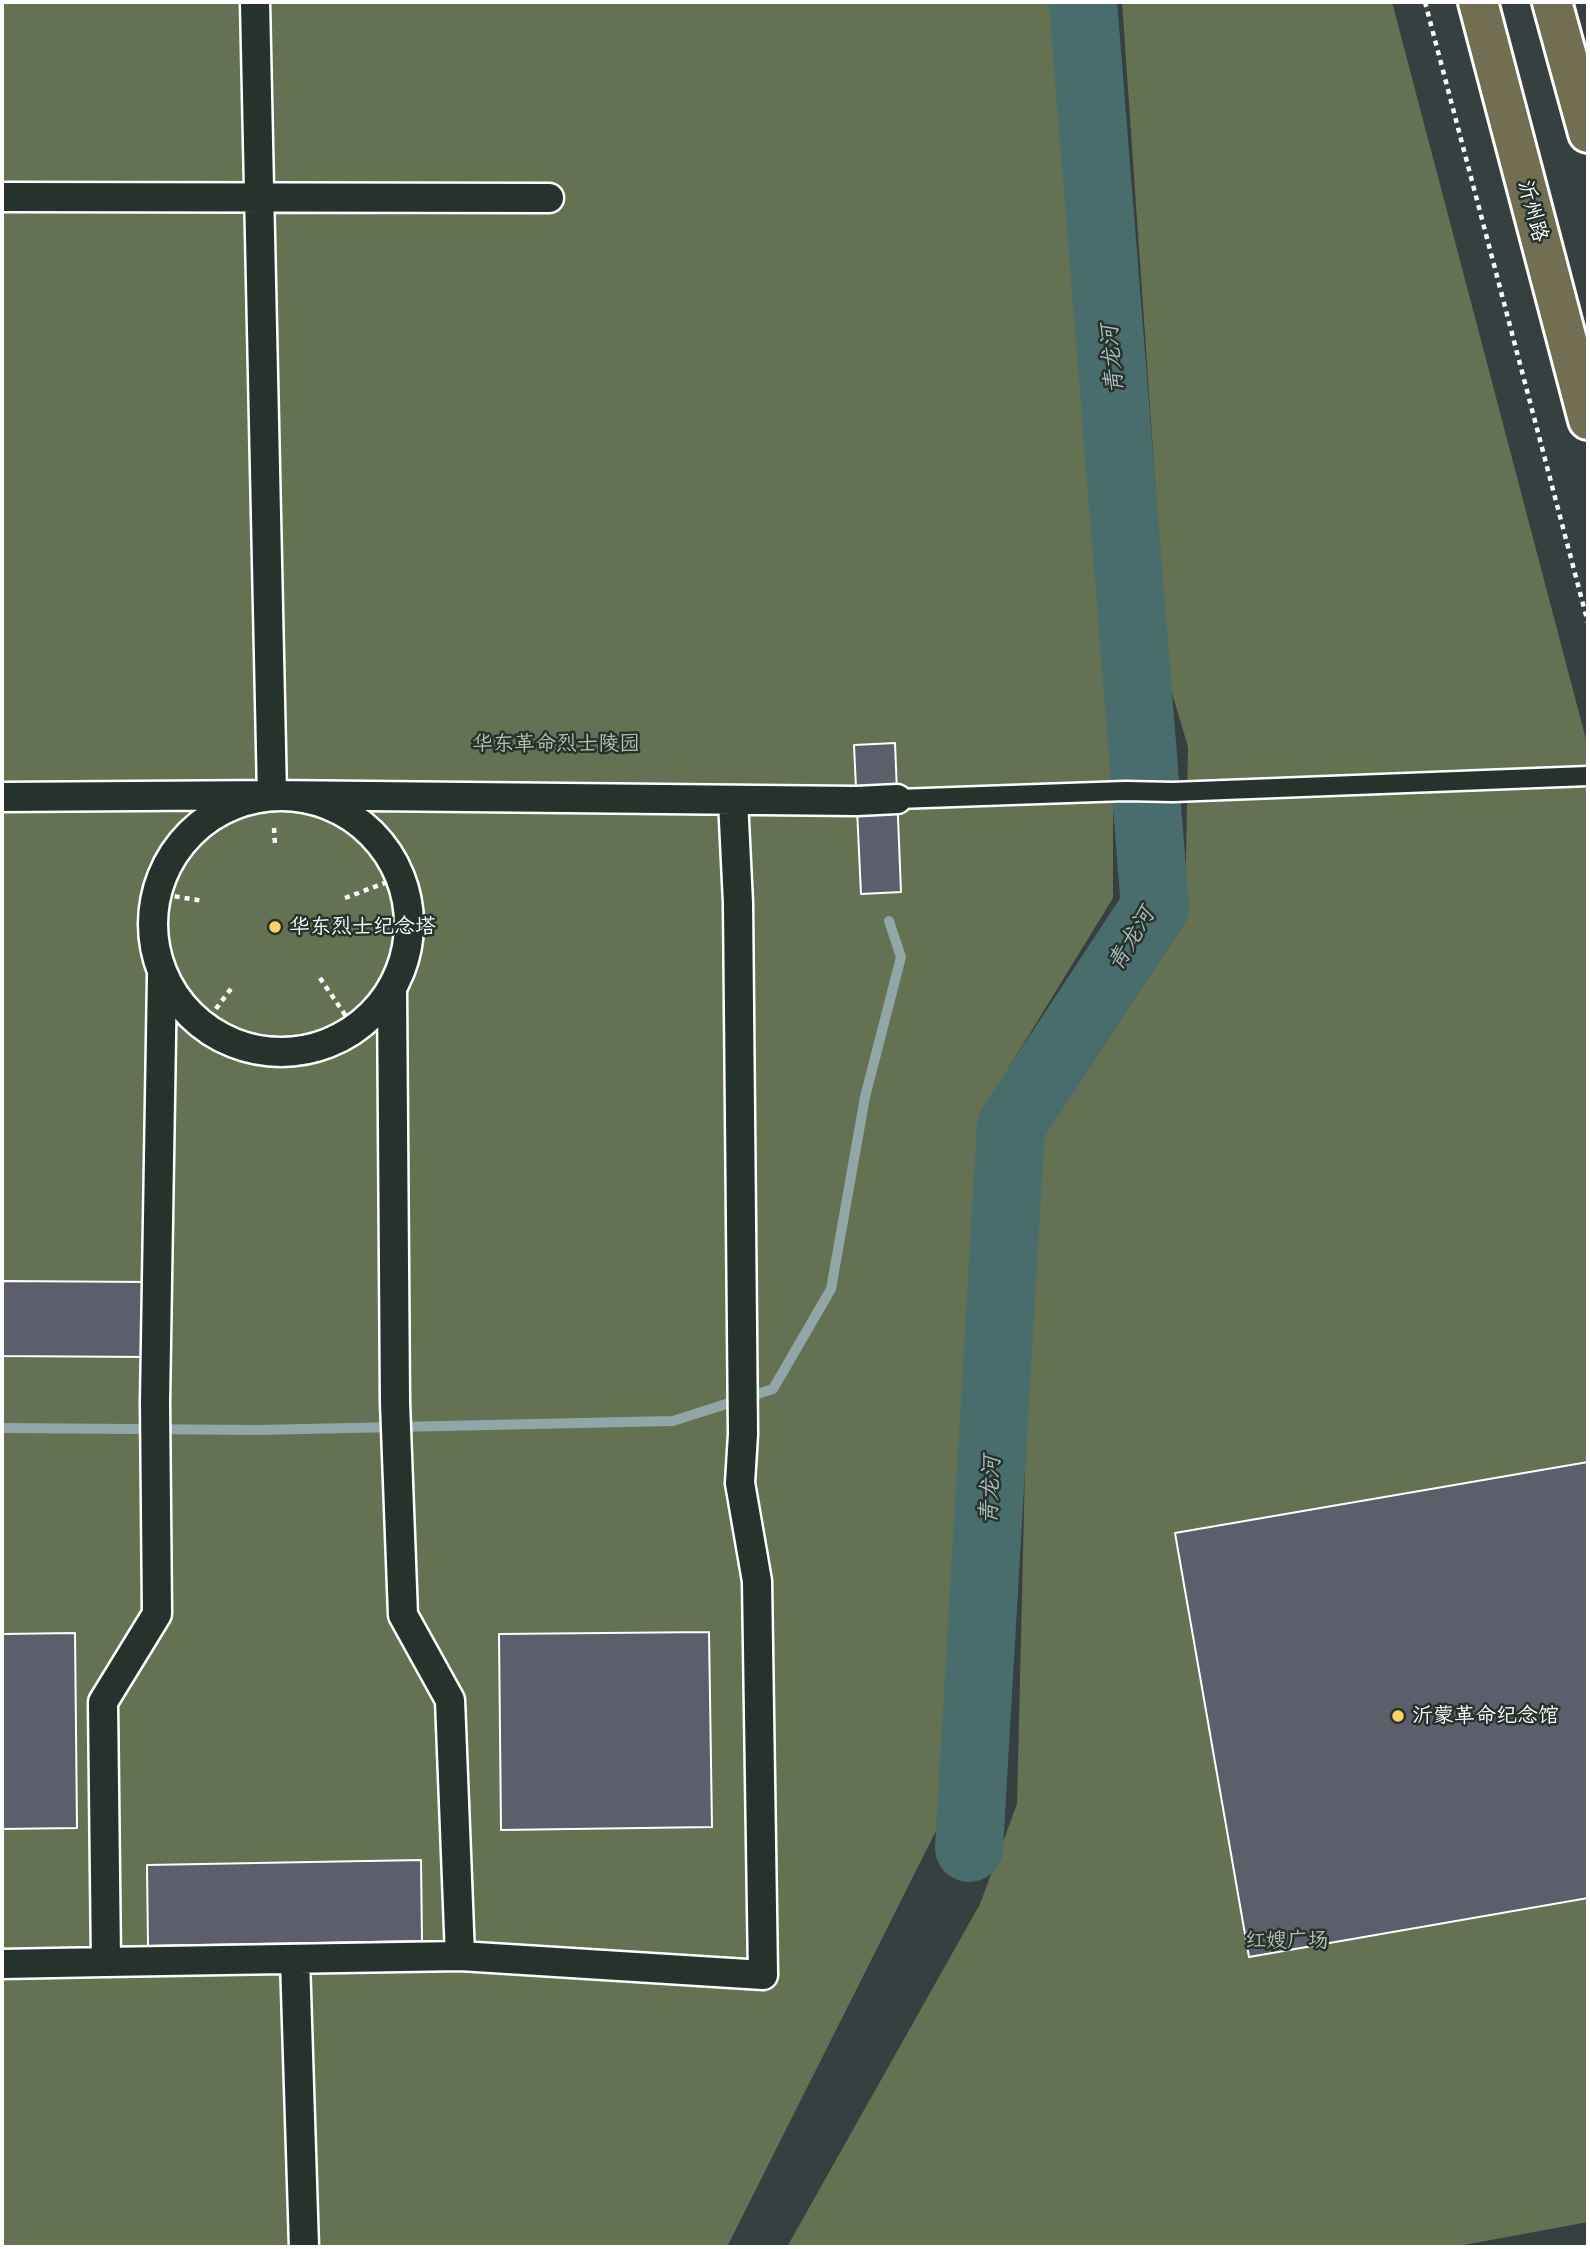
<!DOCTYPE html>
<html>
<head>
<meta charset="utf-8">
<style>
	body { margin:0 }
	#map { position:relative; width:1590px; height:2249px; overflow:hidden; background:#364040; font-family:Mali,sans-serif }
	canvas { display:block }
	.frame { position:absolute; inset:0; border:4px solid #fff; pointer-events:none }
</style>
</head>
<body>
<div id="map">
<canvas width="1590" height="2249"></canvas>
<div class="frame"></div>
</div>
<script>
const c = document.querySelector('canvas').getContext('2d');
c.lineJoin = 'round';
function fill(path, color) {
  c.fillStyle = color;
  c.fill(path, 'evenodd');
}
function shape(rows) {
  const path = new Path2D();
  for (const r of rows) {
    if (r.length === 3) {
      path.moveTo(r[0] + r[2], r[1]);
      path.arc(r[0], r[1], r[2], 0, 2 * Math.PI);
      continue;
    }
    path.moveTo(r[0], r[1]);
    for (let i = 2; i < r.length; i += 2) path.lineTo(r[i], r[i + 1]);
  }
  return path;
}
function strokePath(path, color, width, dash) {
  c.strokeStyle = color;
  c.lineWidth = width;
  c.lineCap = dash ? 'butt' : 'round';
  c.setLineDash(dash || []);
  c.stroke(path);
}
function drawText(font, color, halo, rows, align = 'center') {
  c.font = font + ' Mali,"LXGW WenKai TC",sans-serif';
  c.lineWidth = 5;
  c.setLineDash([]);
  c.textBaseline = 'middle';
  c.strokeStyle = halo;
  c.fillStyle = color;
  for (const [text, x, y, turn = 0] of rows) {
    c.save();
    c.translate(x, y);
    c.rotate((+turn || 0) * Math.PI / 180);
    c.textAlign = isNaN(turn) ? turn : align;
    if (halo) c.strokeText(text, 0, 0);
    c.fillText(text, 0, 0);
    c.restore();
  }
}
fill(shape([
	[2,2,1051,2,1113,750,1113,898,980,1115,943,1817,727,2247,2,2247],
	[1122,2,1392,2,1588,747,1588,2222,1453,2247,787,2247,980,1904,1017,1804,1033,1134,1185,917,1188,747,1169,683]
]), '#647152');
strokePath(shape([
	[2,1428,258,1430,673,1421,773,1389,831,1289,865,1097,901,957,889,921]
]), '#91a7a7', 10);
strokePath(shape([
	[969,1848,1011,1126,1155,907,1083,2]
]), '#486d6c', 68);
const building = shape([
	[895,743,901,892,861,894,854,745,895,743],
	[2,1281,149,1282,149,1357,2,1356,2,1281],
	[1588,1462,1588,1898,1249,1957,1175,1533,1588,1462],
	[709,1632,712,1827,501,1830,499,1634,709,1632],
	[75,1633,77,1828,2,1829,2,1634,75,1633],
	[421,1860,422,1941,148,1946,147,1865,421,1860]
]);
fill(building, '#5c5e6b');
strokePath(building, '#fff', 2);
const service = shape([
	[897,799,1125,791,1173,792,1588,776]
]);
const pedestrian = shape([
	[255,2,272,795],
	[2,197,549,198],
	[281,924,128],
	[2,797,272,795,857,801,897,799],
	[162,976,155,1402,157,1614,103,1702,106,1962,460,1956,450,1700,403,1615,395,1402,392,988],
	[460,1956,763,1975,757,1581,740,1483,743,1434,738,903,733,800],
	[295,1959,304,2247],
	[2,1964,106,1962]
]);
const primary = shape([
	[1478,2,1588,420],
	[1552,2,1588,133]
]);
strokePath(service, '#fff', 23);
strokePath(pedestrian, '#fff', 33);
strokePath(primary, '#fff', 44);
strokePath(shape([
	[1425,2,1588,623],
	[274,828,275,845],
	[155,893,203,901],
	[345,898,401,877],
	[320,978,354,1028],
	[204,1025,233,986]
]), '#fff', 4.5, [5, 5]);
strokePath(service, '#26332d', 18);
strokePath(pedestrian, '#26332d', 28);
strokePath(primary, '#726e52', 38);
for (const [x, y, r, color] of [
	[275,927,7,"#ffd166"],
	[1398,1716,7,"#ffd166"]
]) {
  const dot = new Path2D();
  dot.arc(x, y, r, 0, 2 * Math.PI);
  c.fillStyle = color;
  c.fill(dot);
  strokePath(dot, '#26332d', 2.5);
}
drawText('21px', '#fff', '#26332d', [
	["沂州路",1533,211,75]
]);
drawText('21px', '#b9bfb1', '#26332d', [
	["华东革命烈士陵园",556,744],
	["红嫂广场",1287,1941]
]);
drawText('21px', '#fff', '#26332d', [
	["华东烈士纪念塔",289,927],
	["沂蒙革命纪念馆",1412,1716]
], 'left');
drawText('italic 23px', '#adbdbd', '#26332d', [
	["青龙河",1112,359,-95],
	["青龙河",1131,939,-59],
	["青龙河",990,1490,-87]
]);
</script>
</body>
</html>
